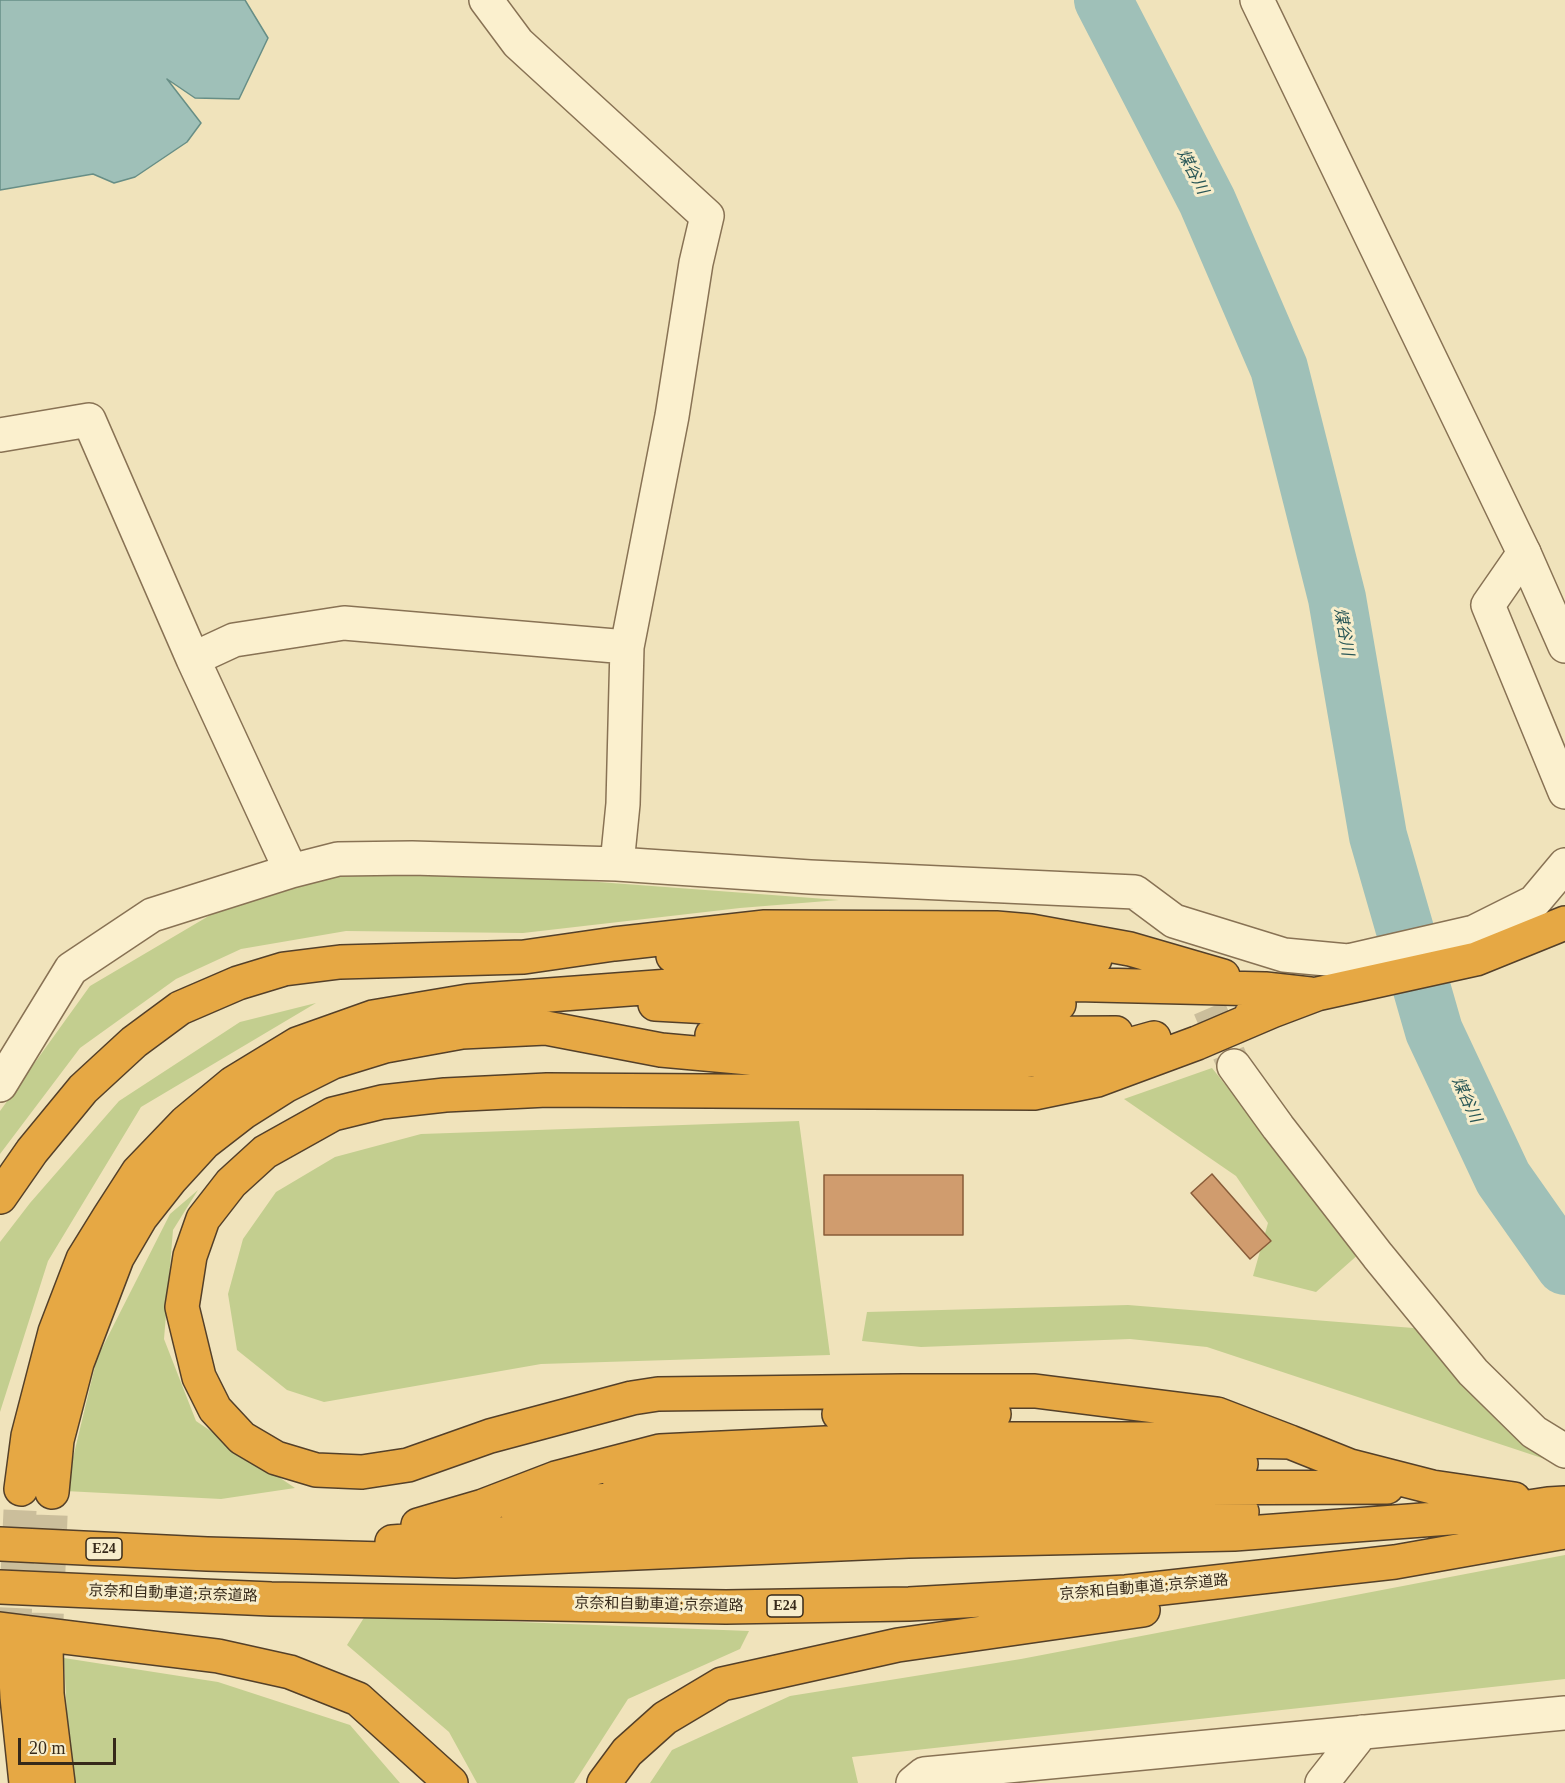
<!DOCTYPE html>
<html>
<head>
<meta charset="utf-8">
<style>
	body { margin:0 }
	#map { position:relative; width:1565px; height:1783px; overflow:hidden; background:#f0e3bb; font-family:"Times New Roman",serif }
	canvas { display:block }
	.scale { position:absolute; left:18px; top:1738px; width:98px; height:27px; box-sizing:border-box; border:3px solid #36291a; border-top:0; padding-left:8px; font-size:18px; line-height:21px; white-space:nowrap; color:#36291a; -webkit-text-stroke:4px #f7edcb; paint-order:stroke }
</style>
</head>
<body>
<div id="map">
<canvas width="1565" height="1783"></canvas>
<div class="scale">20 m</div>
</div>
<script>
const c = document.querySelector('canvas').getContext('2d');
c.lineJoin = 'round';
function fill(path, color) {
  c.fillStyle = color;
  c.fill(path, 'evenodd');
}
function shape(rows) {
  const path = new Path2D();
  for (const r of rows) {
    path.moveTo(r[0], r[1]);
    for (let i = 2; i < r.length; i += 2) path.lineTo(r[i], r[i + 1]);
  }
  return path;
}
function strokePath(path, color, width, dash) {
  c.strokeStyle = color;
  c.lineWidth = width;
  c.lineCap = dash ? 'butt' : 'round';
  c.setLineDash(dash || []);
  c.stroke(path);
}
function drawText(font, color, halo, rows, align = 'center') {
  c.font = font + ' "Times New Roman","Noto Sans JP",serif';
  c.lineWidth = 6;
  c.setLineDash([]);
  c.textBaseline = 'middle';
  c.strokeStyle = halo;
  c.fillStyle = color;
  for (const [text, x, y, turn = 0] of rows) {
    c.save();
    c.translate(x, y);
    c.rotate((+turn || 0) * Math.PI / 180);
    c.textAlign = isNaN(turn) ? turn : align;
    if (halo) c.strokeText(text, 0, 0);
    c.fillText(text, 0, 0);
    c.restore();
  }
}
fill(shape([
	[411,868,839,900,740,908,523,933,346,931,241,949,176,979,80,1048,0,1154,0,1111,90,986,224,907,328,874],
	[316,1003,141,1107,48,1261,0,1412,0,1242,30,1203,119,1101,240,1022],
	[1212,1068,1360,1253,1316,1292,1253,1276,1268,1223,1236,1176,1124,1099],
	[799,1121,830,1355,541,1364,324,1402,287,1390,237,1350,228,1294,243,1239,276,1192,335,1157,421,1134],
	[198,1190,173,1230,164,1339,196,1421,295,1488,221,1499,65,1491,97,1358,170,1214],
	[1128,1305,1438,1330,1563,1465,1207,1347,1130,1339,921,1347,862,1341,867,1312],
	[1565,1555,1565,1679,852,1757,858,1783,650,1783,672,1750,790,1696,1021,1659],
	[365,1616,749,1631,740,1649,628,1699,574,1783,477,1783,449,1732,347,1645],
	[64,1658,218,1682,350,1725,400,1783,73,1783,70,1774]
]), '#c3ce8f');
const water = shape([
	[0,0,245,0,268,38,239,99,195,98,167,79,201,123,187,142,135,177,114,183,93,174,0,190,0,0]
]);
fill(water, '#9fc0b8');
strokePath(water, '#678e86', 1.5);
strokePath(shape([
	[1103,0,1207,201,1279,368,1337,598,1378,836,1434,1031,1503,1178,1565,1266]
]), '#9fc0b8', 58);
const building = shape([
	[1212,1174,1271,1241,1250,1259,1191,1193,1212,1174],
	[824,1175,963,1175,963,1235,824,1235,824,1175]
]);
fill(building, '#d09c6e');
strokePath(building, '#885c39', 1.5);
strokePath(shape([
	[1190,963,1234,1066]
]), '#cbbe9b', 33, [33, 16]);
strokePath(shape([
	[14,1641,21,1489],
	[46,1646,52,1492]
]), '#cbbe9b', 33, [33, 16]);
const minor = shape([
	[486,0,518,43,707,216,696,263,672,416,627,647,623,804,617,864],
	[0,435,89,420,193,659,291,871],
	[1524,553,1488,605,1565,792],
	[193,659,234,640,344,623,627,647],
	[1234,1066,1278,1127,1378,1256,1473,1372,1534,1432,1565,1451],
	[0,1085,71,969,152,915,291,871,338,859,412,858,617,864,810,877,1135,892,1174,921,1284,955,1348,961,1474,932,1534,902,1565,865],
	[913,1783,924,1774,1565,1713],
	[1322,1783,1362,1732]
]);
const tertiary = shape([
	[1257,0,1524,553,1565,646]
]);
const motorway = shape([
	[673,956,1095,959],
	[655,1004,765,1010,939,1009,1059,1004],
	[1272,1011,1197,1043,1097,1080,1034,1093,547,1090,445,1095,382,1102,333,1114,265,1152,231,1183,203,1219,190,1256,182,1307,199,1377,215,1409,242,1438,276,1458,316,1470,362,1472,408,1465,490,1436,632,1398,658,1394,903,1391,1035,1391,1217,1414,1290,1442],
	[1251,1015,1272,1011,1317,994,1476,959,1565,923],
	[712,1035,1116,1033],
	[0,1197,32,1151,83,1089,134,1042,180,1008,238,983,284,969,340,962,524,957,614,944,765,927,996,928,1031,931,1130,949,1223,976],
	[839,1414,994,1414],
	[618,1476,907,1465,1151,1462,1241,1464],
	[21,1489,28,1436,55,1332,83,1259,109,1217,138,1172,186,1122,233,1083,297,1044,373,1017,468,1001,710,983,1012,983,1265,989,1310,994],
	[52,1492,57,1440,77,1363,117,1258,141,1217,171,1179,204,1143,244,1112,285,1086,333,1062,385,1046,462,1032,546,1028,661,1050,760,1059,1026,1060,1093,1055,1154,1038],
	[512,1504,906,1489,1387,1487],
	[418,1525,483,1506,556,1478,660,1451,908,1439,1149,1439,1290,1442,1350,1466,1432,1487,1514,1499],
	[392,1542,604,1526,907,1515,1153,1511,1242,1512],
	[0,1544,207,1554,455,1561,908,1541,1234,1534,1463,1517,1548,1504,1565,1503],
	[0,1587,271,1599,726,1607,909,1604,1126,1592,1395,1562,1565,1532],
	[0,1629,218,1656,290,1672,358,1699,451,1783],
	[14,1641,17,1697,26,1783],
	[46,1646,47,1694,58,1783],
	[604,1783,627,1752,665,1718,722,1684,898,1645,1143,1610]
]);
strokePath(minor, '#887254', 36);
strokePath(tertiary, '#887254', 36);
strokePath(motorway, '#544029', 36);
strokePath(minor, '#fbf0ce', 33);
strokePath(tertiary, '#fbf0ce', 33);
strokePath(motorway, '#e6a844', 33);
for (const [x, y, w] of [
	[104,1549,36],
	[785,1606,36]
]) {
  const box = new Path2D();
  box.roundRect(x - w / 2, y - 11, w, 22, 4.5);
  c.fillStyle = '#f7edcb';
  c.fill(box);
  strokePath(box, '#36291a', 1.5);
}
drawText('bold 14px', '#36291a', null, [
	["E24",104,1549],
	["E24",785,1606]
]);
drawText('15px', '#36291a', '#f7edcb', [
	["京奈和自動車道;京奈道路",1144,1588,-5],
	["京奈和自動車道;京奈道路",173,1594,2],
	["京奈和自動車道;京奈道路",659,1605,1]
]);
drawText('italic 16px', '#285656', '#f7edcb', [
	["煤谷川",1192,172,63],
	["煤谷川",1343,632,80],
	["煤谷川",1466,1100,65]
]);
</script>
</body>
</html>
